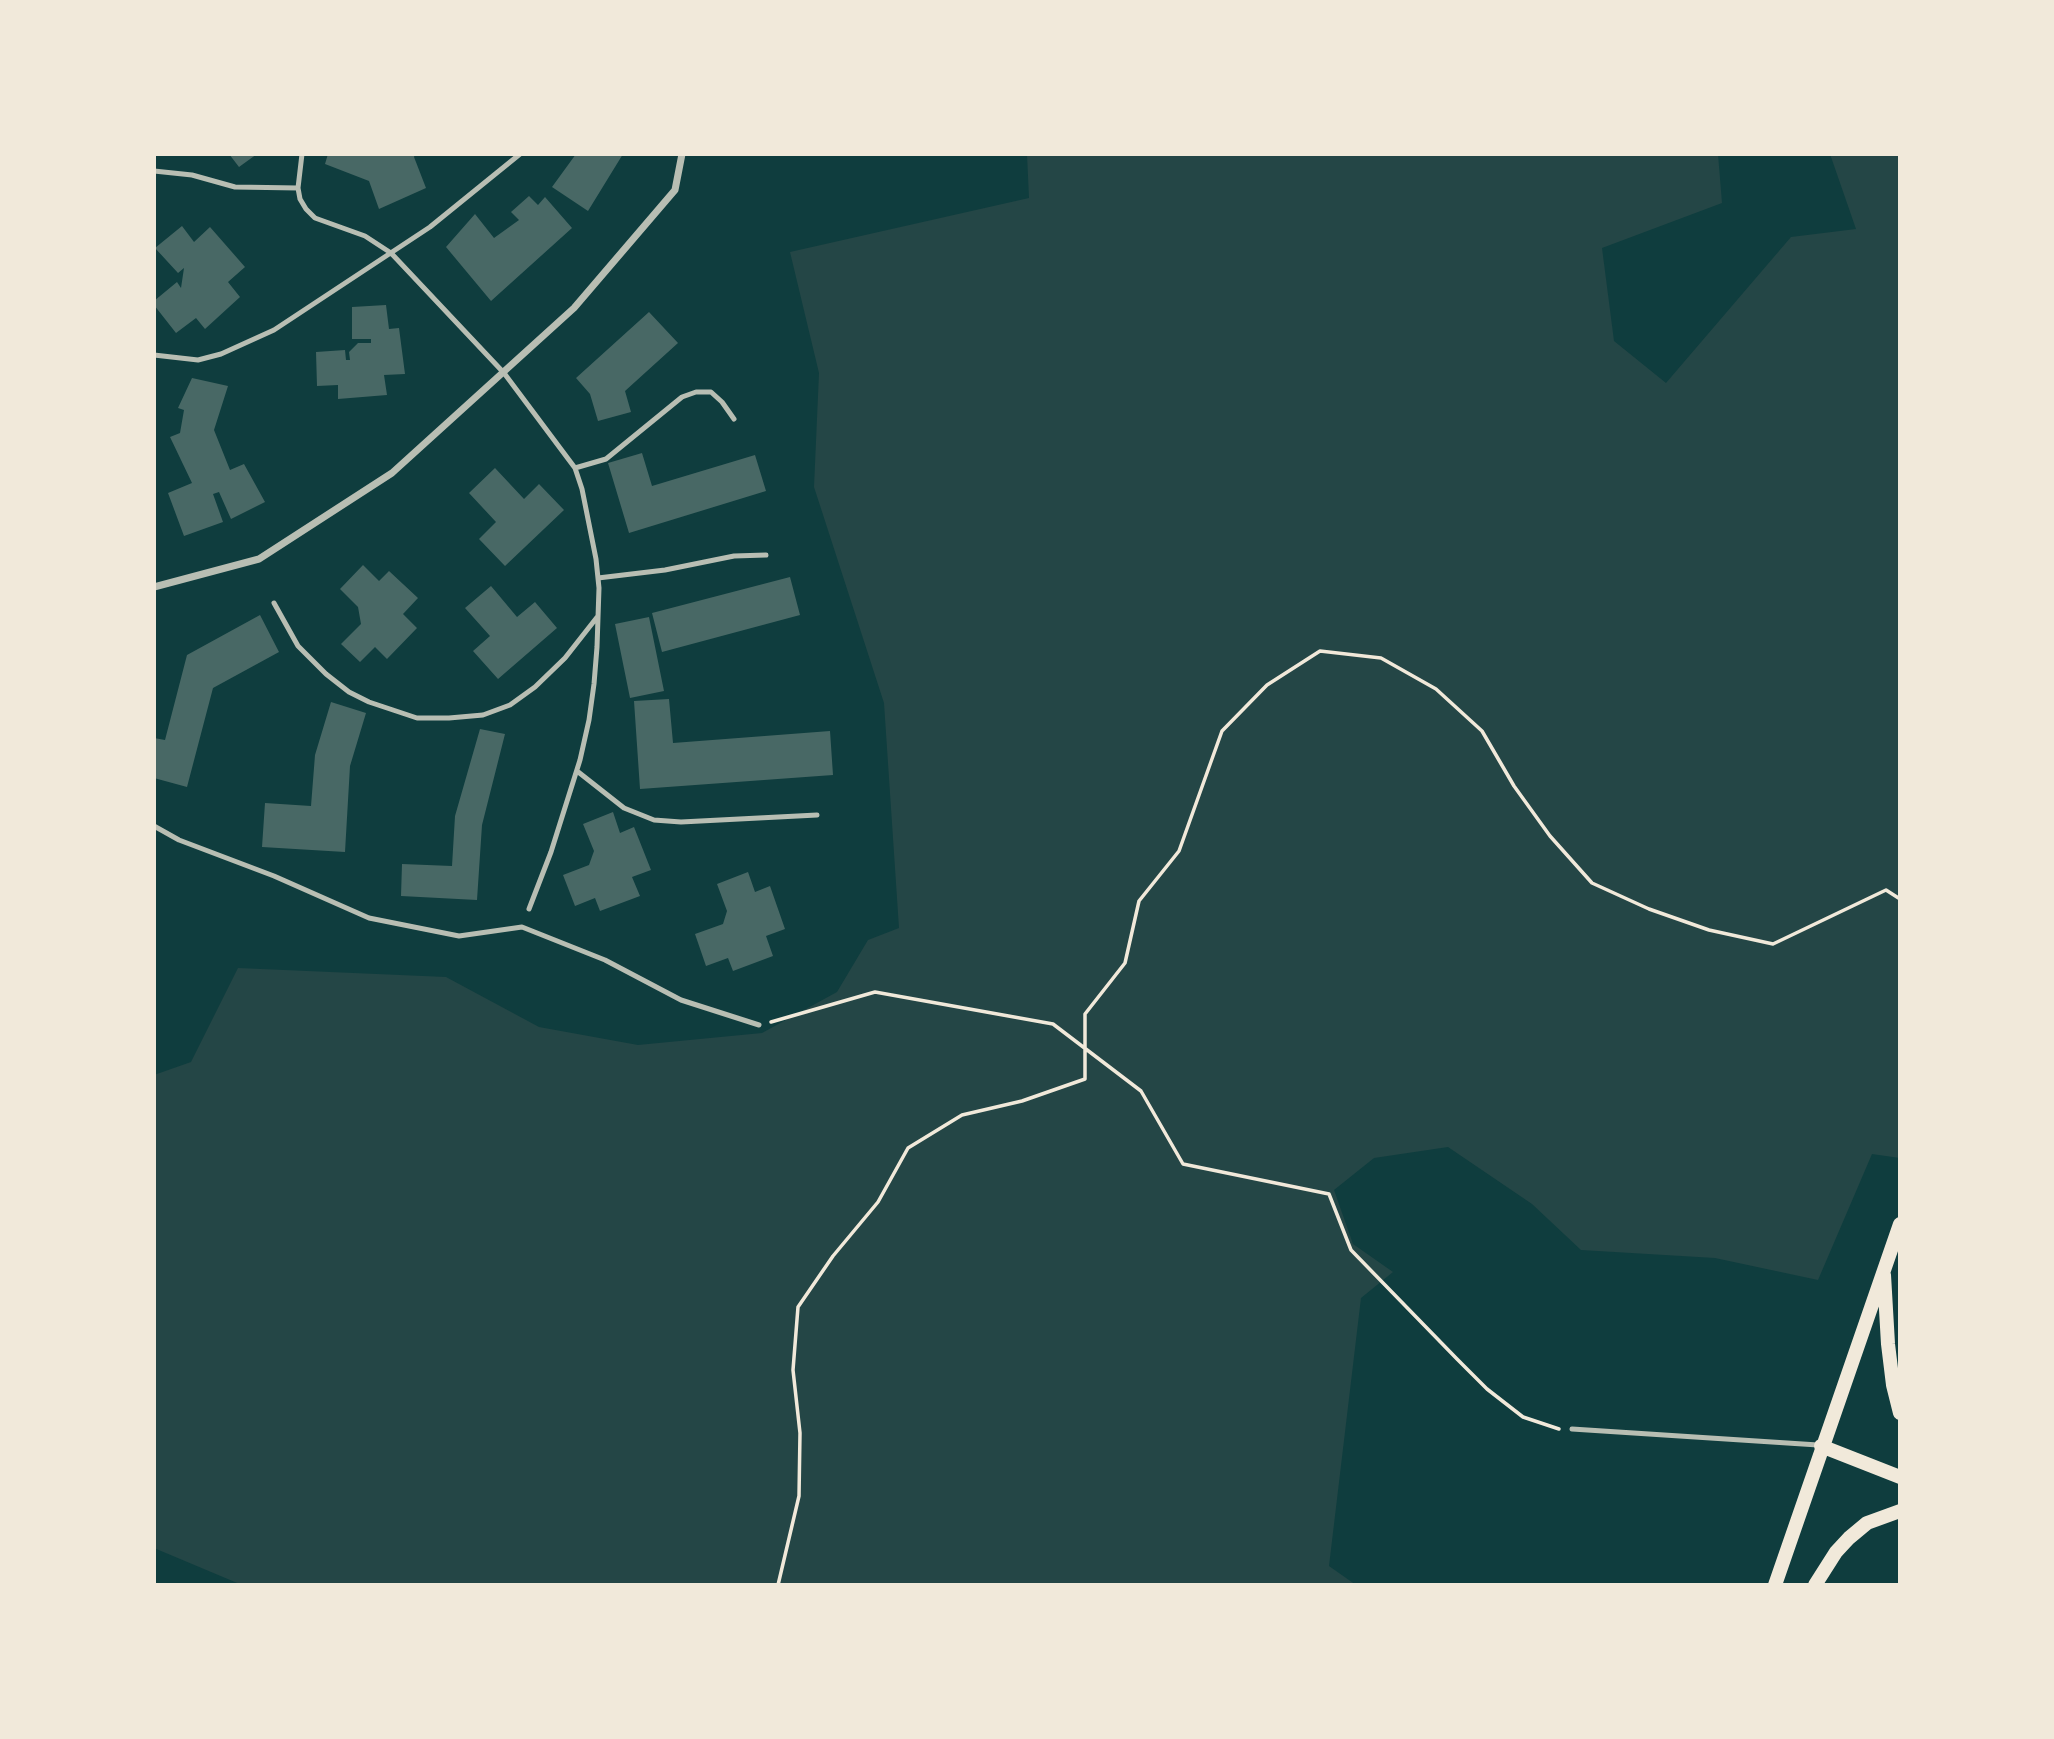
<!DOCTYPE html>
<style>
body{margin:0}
#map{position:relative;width:2054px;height:1739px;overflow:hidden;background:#0f3d3e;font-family:"Fira Sans",sans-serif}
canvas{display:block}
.frame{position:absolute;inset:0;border:156px solid #f1e9da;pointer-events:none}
</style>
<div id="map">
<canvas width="2054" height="1739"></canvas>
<div class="frame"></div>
</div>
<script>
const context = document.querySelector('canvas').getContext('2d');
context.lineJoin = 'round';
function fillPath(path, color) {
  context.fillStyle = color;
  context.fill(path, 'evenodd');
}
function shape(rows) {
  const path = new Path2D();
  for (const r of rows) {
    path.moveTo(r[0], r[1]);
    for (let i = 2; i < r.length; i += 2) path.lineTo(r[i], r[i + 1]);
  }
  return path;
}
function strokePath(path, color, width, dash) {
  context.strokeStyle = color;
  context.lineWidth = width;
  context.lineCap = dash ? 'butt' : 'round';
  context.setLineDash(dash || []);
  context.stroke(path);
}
fillPath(shape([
 [1027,154,1718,154,1722,203,1602,248,1614,341,1666,383,1791,237,1856,229,1830,154,1900,154,1900,1158,1872,1154,1818,1280,1715,1258,1581,1250,1532,1204,1448,1147,1374,1158,1334,1190,1353,1244,1393,1272,1361,1298,1329,1566,1356,1585,242,1585,154,1548,154,1075,191,1062,238,968,446,977,539,1027,638,1045,762,1033,837,992,868,940,899,928,884,703,814,487,819,373,790,252,1029,198]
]), '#244646');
fillPath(shape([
 [229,154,257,154,239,167],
 [328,154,415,154,414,157,426,188,379,209,369,181,325,164],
 [576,154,623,154,588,211,552,187],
 [529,196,538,205,545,197,572,228,491,301,446,247,475,214,494,238,519,220,511,212],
 [182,226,194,242,210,227,245,267,228,282,240,297,205,329,196,318,176,333,154,305,154,301,177,282,181,288,184,268,178,273,155,248],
 [386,305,389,329,399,328,405,374,384,375,387,395,338,399,338,385,317,386,316,352,345,350,346,360,350,360,349,352,358,343,371,343,371,339,352,339,352,307],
 [649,312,678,343,625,391,631,412,598,421,590,394,576,378],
 [192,378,228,386,214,430,230,470,244,464,265,502,231,519,219,492,213,494,223,522,184,536,168,493,192,483,170,437,180,433,184,410,178,408],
 [642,453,652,486,755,455,766,491,629,533,608,463],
 [495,468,524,499,539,484,564,510,505,566,479,539,496,522,469,493],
 [363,565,379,581,389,571,418,598,403,614,417,628,387,659,375,647,360,662,341,644,361,624,358,607,340,589],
 [790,577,800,615,662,652,652,613],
 [491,586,517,617,535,602,557,628,498,679,473,651,490,636,465,608],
 [260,615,279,652,213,688,187,787,154,778,154,738,165,740,187,655],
 [649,617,664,691,630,698,615,624],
 [669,699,673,743,830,731,833,775,640,789,634,701],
 [331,702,366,713,350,766,345,852,262,847,265,803,311,806,315,755],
 [480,729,505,734,482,825,477,900,401,896,402,864,452,866,455,816],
 [613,812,620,833,634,827,651,870,632,877,640,896,600,911,595,898,575,906,563,875,589,865,594,851,583,824],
 [748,872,755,892,770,886,785,929,766,936,773,956,733,971,728,958,706,966,695,934,723,924,727,911,717,884]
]), '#486865');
strokePath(shape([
 [771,1022,875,992,1053,1024,1141,1091,1183,1164,1329,1194,1351,1250,1457,1359,1487,1389,1523,1417,1559,1429],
 [778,1585,799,1496,800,1433,793,1370,798,1307,833,1256,878,1202,908,1148,962,1115,1022,1101,1085,1079,1085,1014,1125,963,1139,901,1179,851,1222,731,1267,685,1320,651,1381,658,1436,689,1482,731,1514,786,1550,836,1592,883,1649,909,1709,930,1773,944,1886,890,1900,899]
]), '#f1e9da', 3.5);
strokePath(shape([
 [302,154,298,188,300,199,306,209,315,218,365,236,391,253,504,373,575,468,582,489,596,559,599,588,597,647,594,684,589,720,580,760,551,852,529,909],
 [154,171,192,175,235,187,298,188],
 [154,355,198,360,221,354,274,330,430,227,520,154],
 [575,468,606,459,682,397,696,392,711,392,722,402,734,419],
 [598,578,665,570,734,556,766,555],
 [274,603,298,646,326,674,349,692,369,702,417,718,449,718,483,715,510,705,535,687,565,658,598,616],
 [577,771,624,808,654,820,681,822,817,815],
 [154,826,179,840,274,876,369,918,459,936,522,927,605,960,681,1000,759,1025],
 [1572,1429,1818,1445]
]), '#b8beb3', 5);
strokePath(shape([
 [154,587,259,559,392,473,574,308,675,190,682,154]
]), '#b8beb3', 7);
strokePath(shape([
 [1884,1275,1888,1344,1893,1385,1900,1413],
 [1821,1446,1900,1477],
 [1775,1585,1900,1224],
 [1815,1585,1836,1552,1849,1538,1867,1523,1900,1511]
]), '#f1e9da', 14);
</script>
